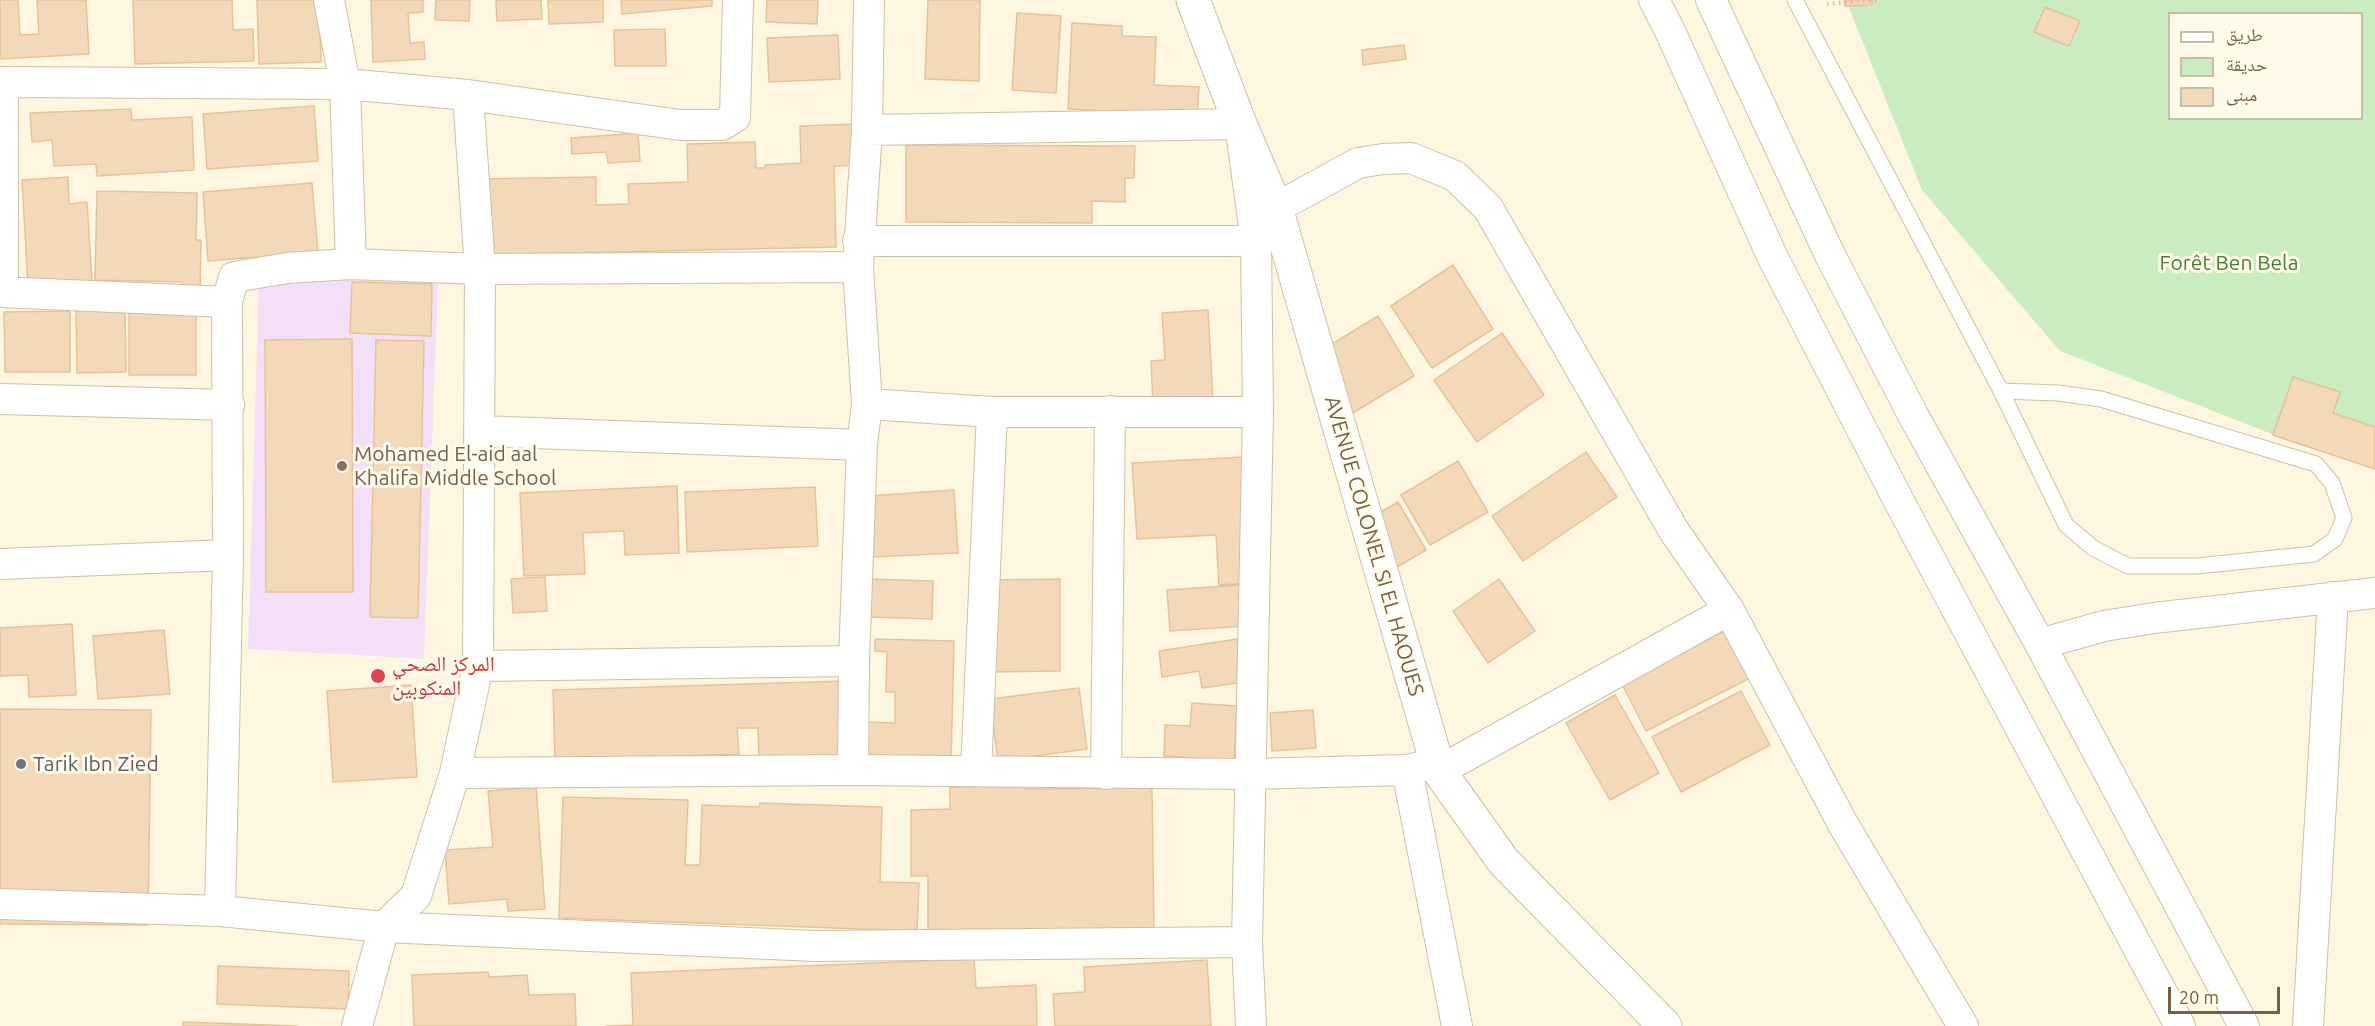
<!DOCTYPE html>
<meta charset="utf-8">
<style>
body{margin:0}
#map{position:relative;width:2375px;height:1026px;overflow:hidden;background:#fdf7e2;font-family:Ubuntu,"Noto Naskh Arabic",sans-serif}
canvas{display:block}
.legend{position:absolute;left:2168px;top:12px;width:195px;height:108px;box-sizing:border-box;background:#fffaea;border:2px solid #c8bca9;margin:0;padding:8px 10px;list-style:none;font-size:18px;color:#765f47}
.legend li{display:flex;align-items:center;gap:12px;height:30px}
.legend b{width:30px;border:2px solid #c8bca9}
.scale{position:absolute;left:2168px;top:987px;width:112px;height:27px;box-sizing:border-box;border:3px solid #765f47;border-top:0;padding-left:8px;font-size:18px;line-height:21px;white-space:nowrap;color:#765f47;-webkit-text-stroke:4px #fffaea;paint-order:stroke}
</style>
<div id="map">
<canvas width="2375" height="1026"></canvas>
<ul class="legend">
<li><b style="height:8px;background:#fff"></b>طريق</li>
<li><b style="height:16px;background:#cbebc0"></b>حديقة</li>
<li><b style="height:16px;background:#f4d9b9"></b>مبنى</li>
</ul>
<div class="scale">20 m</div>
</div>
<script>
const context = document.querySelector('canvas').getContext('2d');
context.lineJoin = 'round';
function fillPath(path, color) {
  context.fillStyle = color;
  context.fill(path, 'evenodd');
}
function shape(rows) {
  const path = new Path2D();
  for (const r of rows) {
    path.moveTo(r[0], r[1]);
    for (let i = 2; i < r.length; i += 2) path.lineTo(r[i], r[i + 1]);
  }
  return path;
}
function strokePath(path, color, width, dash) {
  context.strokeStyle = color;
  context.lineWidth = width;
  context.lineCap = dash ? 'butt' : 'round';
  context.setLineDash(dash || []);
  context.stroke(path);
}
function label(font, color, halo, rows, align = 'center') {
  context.font = font + ' Ubuntu,"Noto Naskh Arabic",sans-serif';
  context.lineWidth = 6;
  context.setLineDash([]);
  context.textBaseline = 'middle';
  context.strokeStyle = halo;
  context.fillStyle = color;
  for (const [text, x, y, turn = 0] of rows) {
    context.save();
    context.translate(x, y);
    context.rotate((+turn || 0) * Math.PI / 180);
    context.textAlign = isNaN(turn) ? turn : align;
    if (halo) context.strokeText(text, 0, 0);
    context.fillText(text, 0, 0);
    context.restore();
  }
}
fillPath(shape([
 [259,277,438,283,424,659,248,649]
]), '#f4dff9');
fillPath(shape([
 [1846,0,2375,0,2375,453,2300,445,2060,351,1922,190],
 [2170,14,2362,14,2362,118,2170,118]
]), '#cbebc0');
const building = shape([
 [0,0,18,0,20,35,39,34,37,0,86,0,89,54,0,59,0,0],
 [133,0,232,0,233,30,253,29,254,61,135,64,133,0],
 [257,0,319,0,321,62,259,64,257,0],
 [371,0,423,0,423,12,408,13,410,43,424,42,425,59,373,62,371,0],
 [436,0,470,0,469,21,435,20,436,0],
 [496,0,541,0,542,19,497,21,496,0],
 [548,0,603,0,603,22,549,24,548,0],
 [621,0,712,0,712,6,622,14,621,0],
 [767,0,818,0,817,24,766,22,767,0],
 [928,0,980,0,979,81,925,79,928,0],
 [1844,0,1872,0,1872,5,1845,6,1844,0],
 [2045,7,2080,21,2069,46,2034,32,2045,7],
 [1017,13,1061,16,1056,93,1012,90,1017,13],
 [1072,23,1122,26,1122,36,1156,37,1154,85,1199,87,1197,116,1068,109,1072,23],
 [665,29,666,66,615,66,614,30,665,29],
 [838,35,840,79,769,82,767,38,838,35],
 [1404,45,1406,59,1363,65,1362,50,1404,45],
 [314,106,318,161,207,169,203,114,314,106],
 [131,109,132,120,192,117,194,170,97,176,96,164,54,166,52,140,32,142,30,113,131,109],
 [859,124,860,165,834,166,836,247,481,255,480,179,596,177,596,205,629,204,628,184,688,182,687,144,755,142,756,168,765,168,765,165,801,163,800,126,859,124],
 [638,133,640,161,608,163,606,152,572,154,571,138,638,133],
 [906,145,1135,146,1134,178,1125,178,1125,202,1092,201,1092,223,906,222,906,145],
 [68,177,69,204,87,202,92,281,28,286,22,180,68,177],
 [312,183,318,252,208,261,203,192,312,183],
 [97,191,197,193,196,240,201,240,200,293,182,292,182,282,95,280,97,191],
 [1453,265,1493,329,1432,368,1391,306,1453,265],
 [352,282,432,284,431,336,350,333,352,282],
 [125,309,126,372,77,373,76,310,125,309],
 [1208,310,1213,401,1153,405,1151,361,1165,360,1162,313,1208,310],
 [70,311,70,372,5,372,4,312,70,311],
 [129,313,196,313,196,375,129,375,129,313],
 [1378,316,1414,376,1351,414,1329,346,1378,316],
 [1502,333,1544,395,1477,442,1434,380,1502,333],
 [352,339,353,592,266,592,265,340,352,339],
 [376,340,424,341,418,618,370,617,376,340],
 [2293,377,2340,392,2333,413,2375,427,2375,469,2273,435,2293,377],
 [1586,452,1617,497,1523,561,1492,516,1586,452],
 [1243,457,1250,583,1219,585,1216,535,1137,539,1132,463,1243,457],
 [1458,461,1488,512,1430,545,1401,495,1458,461],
 [677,486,679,553,625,555,624,531,583,533,585,574,524,576,520,493,677,486],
 [815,487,818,546,687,552,685,492,815,487],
 [954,490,958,553,873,557,869,496,954,490],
 [1398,502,1426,550,1397,567,1369,519,1398,502],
 [545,577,547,611,513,613,511,579,545,577],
 [868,579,933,581,932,619,867,617,868,579],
 [1060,579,1060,671,991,672,990,580,1060,579],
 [1499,579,1535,631,1488,663,1453,611,1499,579],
 [1242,585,1245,626,1170,631,1167,590,1242,585],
 [72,624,76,695,29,697,28,675,0,676,0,628,72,624],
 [164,630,170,694,98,699,93,636,164,630],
 [1726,630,1750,678,1646,731,1621,682,1726,630],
 [875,639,954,641,951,763,863,761,864,722,895,723,895,692,886,692,887,652,875,651,875,639],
 [1237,639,1244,682,1202,688,1199,671,1162,677,1159,651,1237,639],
 [844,681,846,755,759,758,758,728,737,728,739,754,555,760,553,690,844,681],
 [411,685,417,777,333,782,327,691,411,685],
 [1079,688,1087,749,998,761,990,699,1079,688],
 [1741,691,1770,745,1681,792,1652,737,1741,691],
 [1615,695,1659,773,1610,800,1566,723,1615,695],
 [1192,703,1237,706,1234,761,1164,756,1165,725,1190,726,1192,703],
 [0,709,151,710,148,925,0,924,0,709],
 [1313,710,1316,748,1272,751,1270,713,1313,710],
 [1025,786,1025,789,1152,788,1154,931,928,933,928,876,911,876,911,810,950,809,950,787,1025,786],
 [536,787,545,909,508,911,507,899,449,904,445,850,493,847,488,791,536,787],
 [563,797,688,800,685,865,700,865,702,805,759,807,760,803,882,807,880,882,919,883,917,931,559,918,563,797],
 [974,959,976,988,1036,985,1037,1026,606,1026,633,1025,631,973,974,959],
 [1207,960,1211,1026,1055,1026,1053,994,1085,992,1084,967,1207,960],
 [218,966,349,971,348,1009,217,1004,218,966],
 [488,972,489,977,527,975,529,995,575,994,576,1026,414,1026,412,975,488,972],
 [183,1022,298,1026,183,1026,183,1022]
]);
fillPath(building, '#f4d9b9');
strokePath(building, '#e7c298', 1.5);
const service = shape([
 [1795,0,2001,391,2066,525,2093,548,2128,566,2197,566,2314,554,2335,539,2344,518,2332,483,2316,464,2101,399,2058,393,2001,391]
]);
const minor = shape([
 [329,0,345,84,351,264],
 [1654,0,1670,31,1773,258,1901,505,2180,1026],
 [1711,0,1830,255,1913,415,2040,644,2244,1026],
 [0,82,345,84,468,95,680,125,722,125,735,117,738,0],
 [3,82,3,292],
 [867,130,1240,124,1256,241,1258,412,1247,942,1251,1026],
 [1276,208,1358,163,1383,159,1411,158,1455,176,1488,208,1674,531,1729,610,1843,824,1963,1026],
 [858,241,1256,241],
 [0,292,227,302],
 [0,399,229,405],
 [867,404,992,412,1258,412],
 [479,431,862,445],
 [0,564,228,555],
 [2040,644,2104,626,2154,618,2375,593],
 [478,666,854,661],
 [853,770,1249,774,1407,770,1436,763],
 [1407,770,1457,1026],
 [976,771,992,412],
 [1439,771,1729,610],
 [455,773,853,770,854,661,862,445,867,404,858,267,867,130,869,0],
 [1106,774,1110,411],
 [0,904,220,911,384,927,816,946,1247,942],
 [220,911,228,555,227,302,234,277,287,268,351,264,480,269,858,267],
 [357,1026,384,927,416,896,455,773,478,666,480,269,468,95],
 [2308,1026,2333,597]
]);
const tertiary = shape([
 [1193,0,1240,124,1276,208,1439,771,1504,862,1665,1026]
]);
strokePath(service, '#cfbfa9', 17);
strokePath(minor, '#cfbfa9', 32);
strokePath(tertiary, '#cfbfa9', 35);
strokePath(shape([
 [1827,4,1880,0]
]), '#d9bd9c', 4, [1.5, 4.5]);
strokePath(service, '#fff', 15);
strokePath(minor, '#fff', 30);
strokePath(tertiary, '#fff', 33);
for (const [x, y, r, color] of [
 [342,466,6,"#8d6e63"],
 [378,676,8,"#e0444e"],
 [21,764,6,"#6b7280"]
]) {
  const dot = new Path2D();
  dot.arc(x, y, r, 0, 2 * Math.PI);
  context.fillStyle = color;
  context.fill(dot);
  strokePath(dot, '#fffaea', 2);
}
label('21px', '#487d3f', '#fffaea', [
 ["Forêt Ben Bela",2229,263]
]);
label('21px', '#785e54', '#fffaea', [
 ["Mohamed El-aid aal",354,454],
 ["Khalifa Middle School",354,478]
], 'left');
label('21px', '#765f47', '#fffaea', [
 ["AVENUE COLONEL SI EL HAOUES",1374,546,74]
]);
label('21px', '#be3a42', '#fffaea', [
 ["المركز الصحي",392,664],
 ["المنكوبين",392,688]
], 'left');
label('21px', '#5b616d', '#fffaea', [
 ["Tarik Ibn Zied",33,764]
], 'left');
</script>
